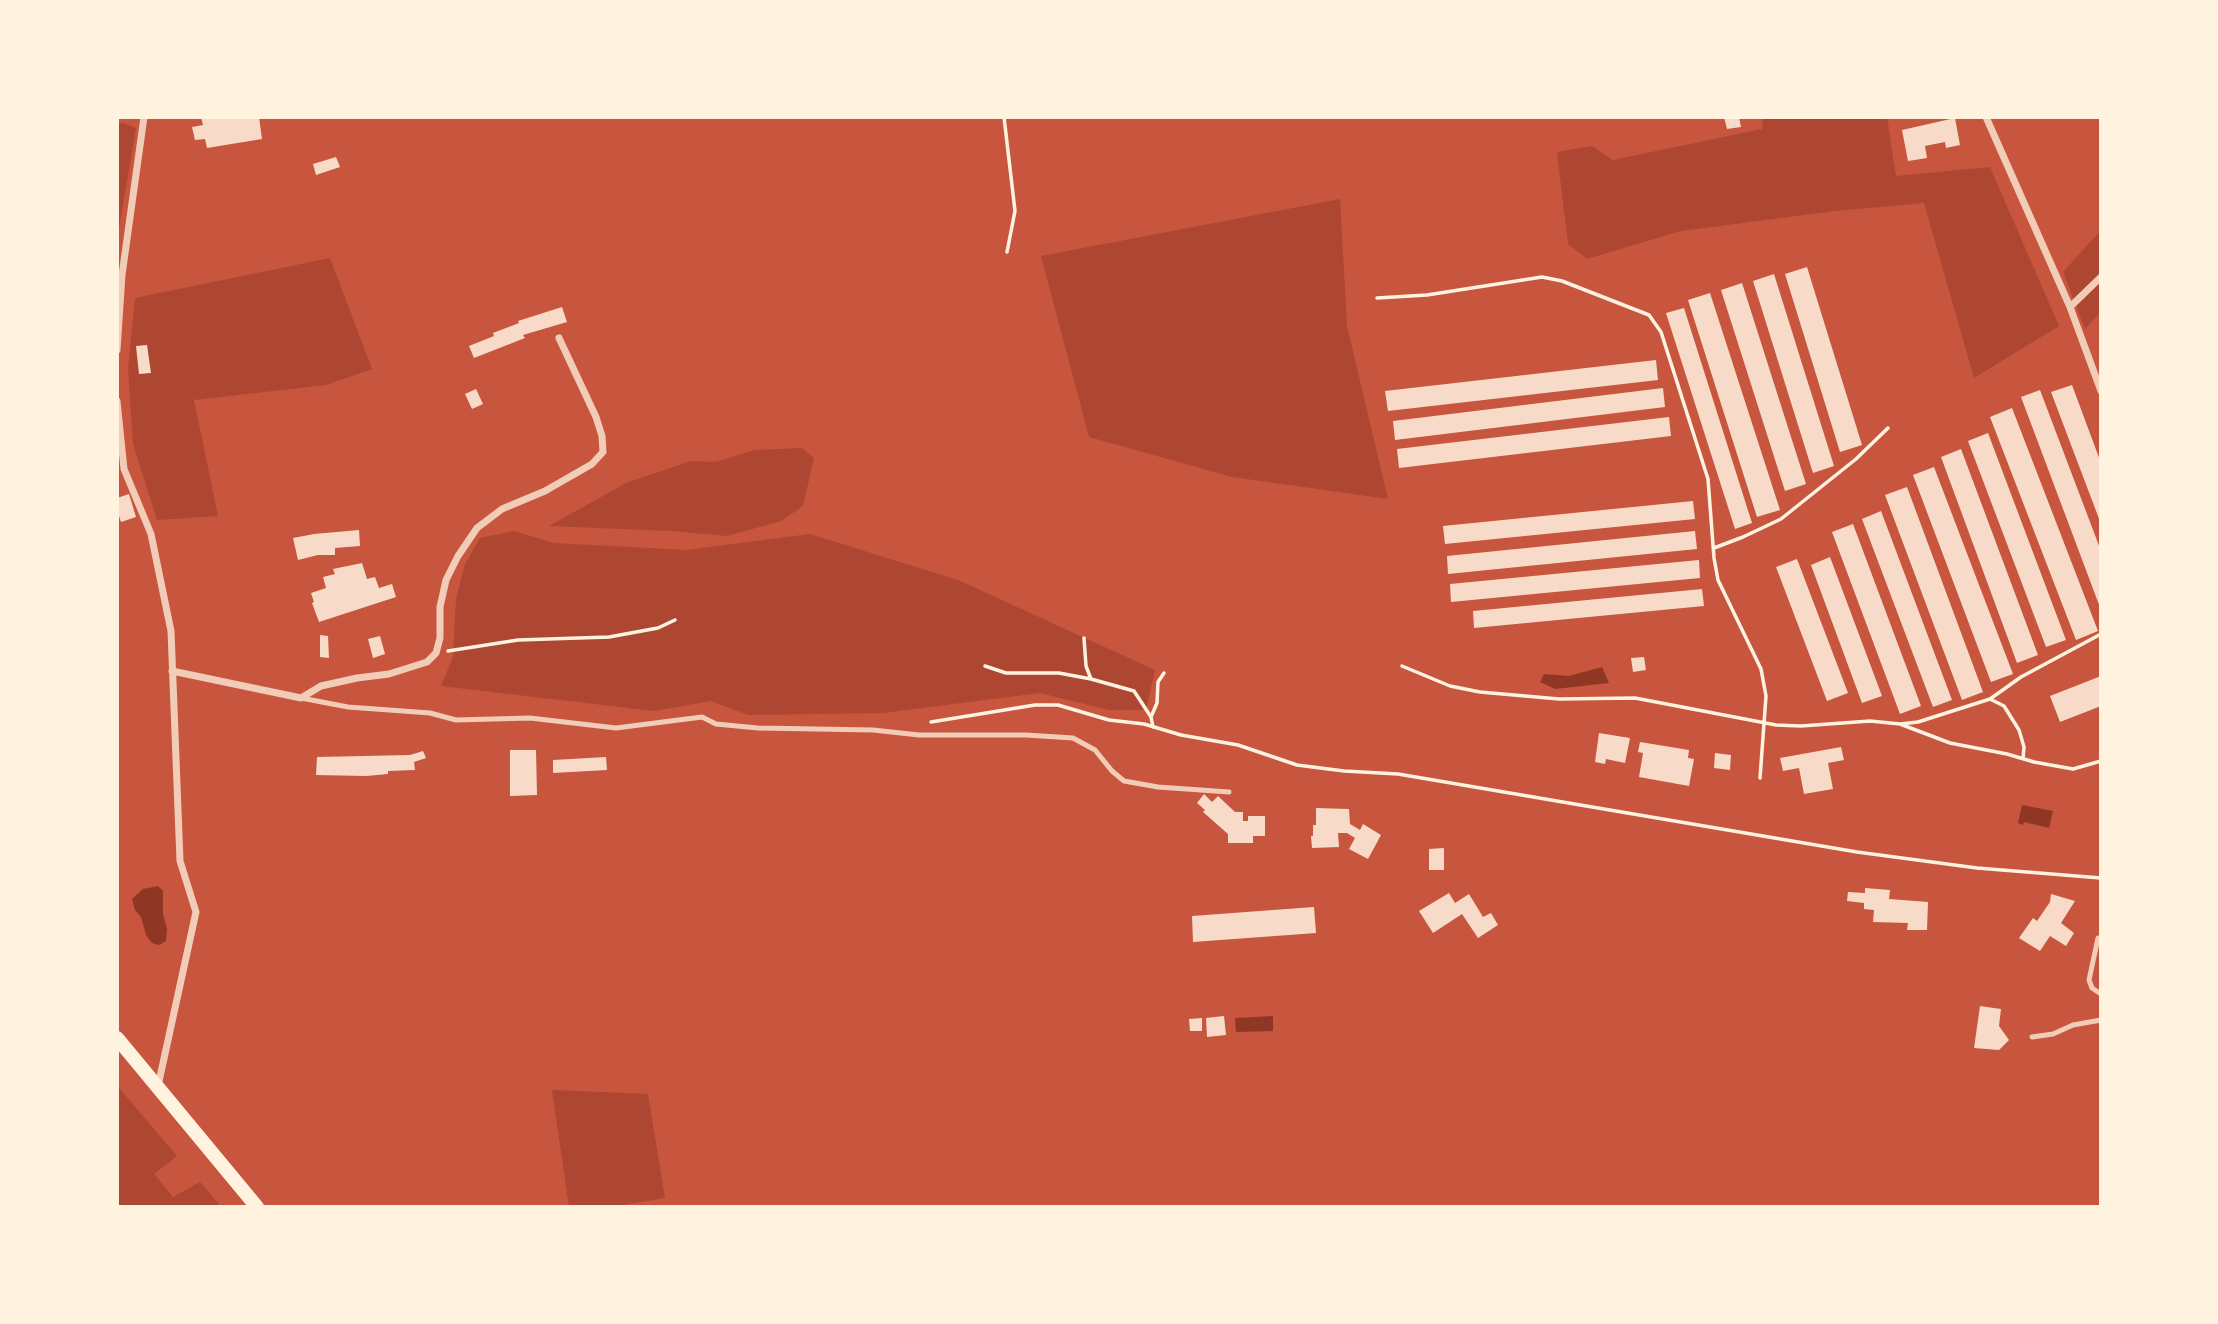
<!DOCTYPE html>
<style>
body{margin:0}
#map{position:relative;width:2218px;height:1324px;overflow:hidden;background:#c8553d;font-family:"Source Serif 4",serif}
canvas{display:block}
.frame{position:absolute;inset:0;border:119px solid #fff3e0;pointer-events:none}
</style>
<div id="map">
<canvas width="2218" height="1324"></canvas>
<div class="frame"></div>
</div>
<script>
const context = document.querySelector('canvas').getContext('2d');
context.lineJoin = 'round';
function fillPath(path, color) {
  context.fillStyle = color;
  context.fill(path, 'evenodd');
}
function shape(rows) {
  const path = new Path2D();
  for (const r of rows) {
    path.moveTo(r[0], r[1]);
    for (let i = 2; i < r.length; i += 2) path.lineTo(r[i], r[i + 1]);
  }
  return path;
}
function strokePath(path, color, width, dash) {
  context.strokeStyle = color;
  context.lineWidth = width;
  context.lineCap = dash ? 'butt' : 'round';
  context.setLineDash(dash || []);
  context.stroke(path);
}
fillPath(shape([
 [1763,117,1887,117,1896,176,1990,167,2059,326,1974,378,1924,203,1835,211,1681,231,1587,259,1568,244,1557,152,1592,146,1613,160,1762,129],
 [124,123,136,128,117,240,117,124],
 [1340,199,1347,326,1388,499,1232,477,1089,437,1041,256],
 [2101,230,2101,312,2085,329,2063,272],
 [330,258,372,369,326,385,194,400,218,516,157,520,133,444,128,368,135,298],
 [802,448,814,458,803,506,781,521,727,536,671,531,549,526,626,483,691,461,716,462,754,450],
 [514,531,554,543,686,550,810,534,958,580,1155,670,1146,710,1109,710,1040,693,883,713,748,715,711,701,654,711,441,686,453,657,456,599,465,564,480,538],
 [120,1089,177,1156,154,1174,173,1197,200,1182,219,1204,214,1207,117,1207,117,1090],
 [552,1090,648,1094,665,1198,611,1207,569,1207]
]), '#ae4732');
fillPath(shape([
 [1602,667,1609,683,1555,689,1540,682,1544,674,1569,676],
 [2022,805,2053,811,2049,828,2024,822,2023,825,2018,823],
 [158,886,163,891,163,914,167,929,166,941,159,945,152,943,146,935,141,917,135,910,132,899,143,889],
 [1273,1016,1273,1031,1236,1032,1235,1018]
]), '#8f3625');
fillPath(shape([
 [201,117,259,117,262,139,207,148,205,139,195,140,192,127,203,125],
 [1724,117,1739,117,1741,127,1727,129],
 [1955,118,1960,145,1946,148,1945,142,1925,146,1927,158,1908,161,1902,130],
 [336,157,340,167,316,175,313,164],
 [1807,267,1862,445,1840,452,1785,274],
 [1774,274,1834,466,1813,473,1753,281],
 [1742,283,1806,484,1785,491,1721,290],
 [1710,293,1780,510,1757,517,1688,300],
 [562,307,567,322,523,335,525,338,474,358,469,346,494,336,493,333,519,323,518,321],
 [1684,308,1752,523,1735,529,1666,313],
 [147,345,151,373,139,374,136,346],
 [1656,360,1658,380,1388,411,1385,391],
 [2072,385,2101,463,2101,524,2051,392],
 [1663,388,1665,407,1395,440,1393,421],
 [476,389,483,404,472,409,465,394],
 [2040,390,2101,551,2101,610,2021,397],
 [2012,408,2098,631,2076,640,1990,417],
 [1669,417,1671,436,1399,468,1397,449],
 [1988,433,2066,640,2046,647,1968,441],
 [1961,449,2038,655,2017,663,1941,457],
 [1934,467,2013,674,1991,682,1913,475],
 [1907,487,1983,692,1962,700,1885,495],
 [129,494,136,517,121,522,117,510,117,498],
 [1693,501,1695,519,1445,544,1443,526],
 [1881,511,1952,700,1933,707,1862,519],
 [1853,524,1921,706,1900,714,1832,532],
 [359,530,360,546,335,548,335,555,318,555,298,560,293,538,314,534],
 [1695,531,1697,549,1448,574,1447,556],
 [1830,557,1882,696,1862,703,1811,565],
 [1797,559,1848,693,1827,701,1776,567],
 [1699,560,1700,578,1451,602,1450,584],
 [362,563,367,579,375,577,379,588,392,584,396,597,319,622,312,603,314,602,311,593,326,588,323,577,335,574,333,569],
 [1702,589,1704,606,1474,628,1473,611],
 [320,635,328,636,329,658,320,657],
 [380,636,385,654,373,658,368,639],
 [1644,657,1646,670,1633,672,1631,658],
 [2101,676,2101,706,2060,722,2050,696],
 [1599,733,1630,738,1625,763,1606,759,1605,764,1595,762],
 [1640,742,1689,750,1688,758,1694,759,1689,786,1639,777,1643,753,1638,752],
 [1841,747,1844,760,1828,763,1833,789,1804,794,1799,768,1783,771,1780,758],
 [510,750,536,750,537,795,510,796],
 [423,751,426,758,414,762,415,770,388,771,388,774,366,776,316,775,317,757,410,755],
 [1715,753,1731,755,1730,770,1714,768],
 [606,757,607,770,553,773,553,760],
 [1204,794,1212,802,1218,796,1235,812,1243,812,1243,821,1248,821,1248,816,1265,816,1265,836,1253,836,1253,843,1228,843,1228,834,1203,812,1205,810,1197,803],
 [1316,808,1349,809,1350,824,1360,830,1363,824,1381,835,1368,859,1349,849,1355,838,1347,833,1338,833,1339,847,1312,848,1311,836,1313,836,1313,825,1316,825],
 [1444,848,1444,870,1429,870,1429,849],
 [1865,888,1890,890,1889,899,1928,902,1927,930,1907,930,1908,923,1873,922,1874,910,1864,909,1864,903,1847,901,1848,892,1865,893],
 [1449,893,1455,903,1469,894,1483,917,1491,913,1498,925,1478,938,1462,914,1433,933,1419,911],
 [2051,894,2075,901,2061,923,2074,933,2066,946,2050,936,2040,951,2019,938,2033,918,2037,921,2050,902],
 [1314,907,1316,933,1193,942,1192,916],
 [1980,1006,2001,1009,1999,1026,2009,1040,1999,1050,1974,1048],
 [1224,1016,1226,1035,1207,1037,1206,1018],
 [1202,1018,1202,1031,1190,1031,1189,1019]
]), '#f7dbc8');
strokePath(shape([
 [1004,117,1015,211,1007,252],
 [1377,298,1427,295,1542,277,1562,281,1649,315,1661,332,1708,479,1714,558,1718,580,1761,669,1766,696,1760,778],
 [1714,548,1743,537,1781,519,1856,459,1888,428],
 [1084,638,1086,666,1091,679],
 [448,651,518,640,609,637,658,628,675,620],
 [985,666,1006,673,1059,673,1091,679,1134,691,1151,717,1153,727],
 [1402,666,1450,686,1480,692,1559,699,1635,698,1776,725,1801,726,1870,721,1900,724,1950,743,2007,754,2034,762,2073,769,2101,761],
 [1990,699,2004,706,2019,730,2024,747,2023,759],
 [1151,717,1157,703,1158,682,1164,673],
 [931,722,1035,705,1058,705,1109,720,1144,724,1181,735,1238,745,1297,765,1344,771,1398,774,1857,852,1977,868,2101,878],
 [1900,724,1918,722,1990,699,2021,677,2101,634]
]), '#fff3e0', 3.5);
strokePath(shape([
 [301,698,348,707,430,713,456,720,530,718,616,728,702,717,716,724,758,728,873,730,919,735,1026,735,1073,738,1095,750,1112,771,1124,781,1158,787,1229,792],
 [2098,938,2089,980,2092,988,2101,994],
 [2032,1037,2053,1034,2073,1025,2101,1020]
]), '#f1ccb7', 5);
strokePath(shape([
 [1986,117,2070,307,2101,391],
 [2070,307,2101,277],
 [117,350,122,275,144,117],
 [117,401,124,469,151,534,171,631,180,861,196,912,158,1086],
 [172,671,301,698,321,686,357,678,389,674,427,662,436,653,440,638,440,607,446,580,458,556,477,528,502,509,545,491,592,464,603,452,602,436,596,417,559,338]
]), '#f1ccb7', 7);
strokePath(shape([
 [117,1038,257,1207]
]), '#fff3e0', 14);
</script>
